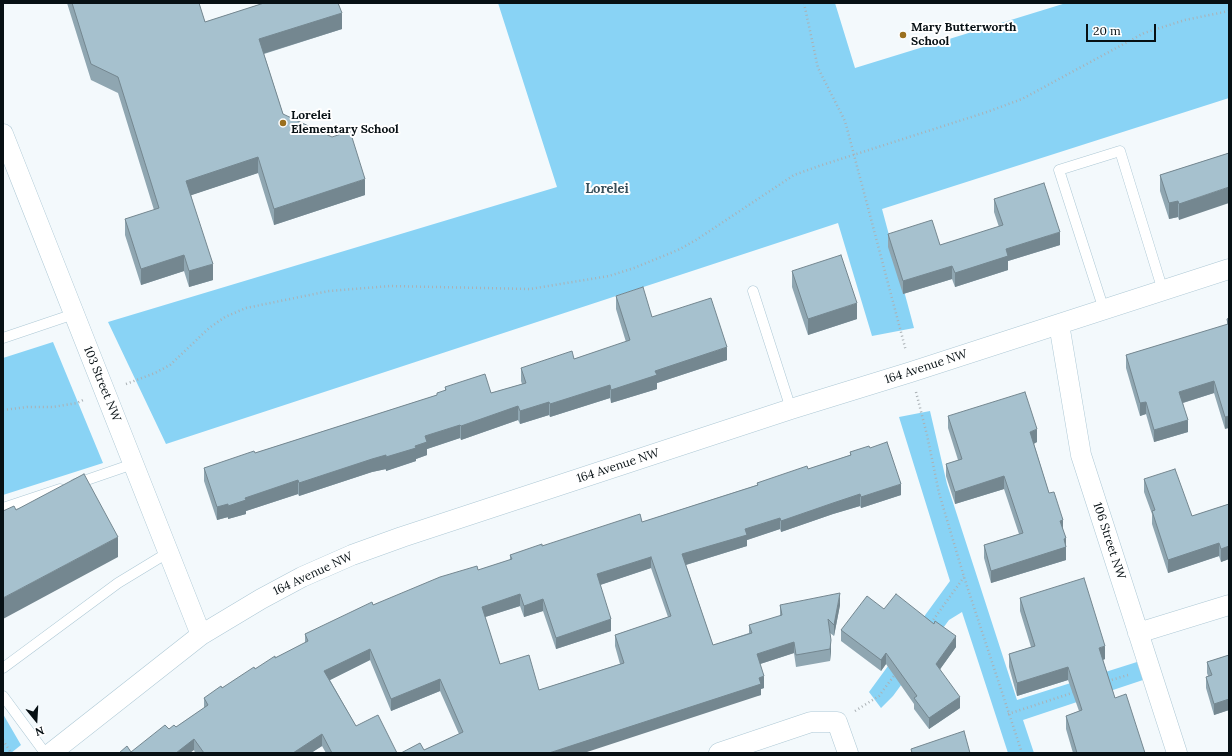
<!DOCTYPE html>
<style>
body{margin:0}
#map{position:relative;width:1232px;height:756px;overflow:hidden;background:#f3f9fc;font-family:Lora,serif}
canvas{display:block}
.frame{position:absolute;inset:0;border:4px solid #071014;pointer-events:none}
.north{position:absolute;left:16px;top:700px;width:40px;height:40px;-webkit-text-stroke:3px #fff;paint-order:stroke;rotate:162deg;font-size:11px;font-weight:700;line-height:16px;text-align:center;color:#071014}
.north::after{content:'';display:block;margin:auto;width:14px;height:18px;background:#071014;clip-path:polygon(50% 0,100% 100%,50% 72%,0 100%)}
.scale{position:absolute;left:1086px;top:24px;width:70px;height:18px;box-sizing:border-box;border:2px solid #071014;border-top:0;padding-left:5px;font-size:12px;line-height:14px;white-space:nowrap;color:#071014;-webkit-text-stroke:3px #fff;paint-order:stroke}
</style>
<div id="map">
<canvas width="1232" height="756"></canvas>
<div class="frame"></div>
<div class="north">N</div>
<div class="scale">20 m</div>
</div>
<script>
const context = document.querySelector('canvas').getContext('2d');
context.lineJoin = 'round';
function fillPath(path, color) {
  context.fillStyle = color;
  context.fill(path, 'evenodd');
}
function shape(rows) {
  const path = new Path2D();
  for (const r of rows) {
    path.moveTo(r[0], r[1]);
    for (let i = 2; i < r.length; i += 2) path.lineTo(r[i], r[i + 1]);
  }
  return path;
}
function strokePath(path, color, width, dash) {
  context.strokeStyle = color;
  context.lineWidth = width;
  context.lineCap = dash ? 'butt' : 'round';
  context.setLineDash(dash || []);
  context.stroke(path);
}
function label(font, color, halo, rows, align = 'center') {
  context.font = font + ' Lora,serif';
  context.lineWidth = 4;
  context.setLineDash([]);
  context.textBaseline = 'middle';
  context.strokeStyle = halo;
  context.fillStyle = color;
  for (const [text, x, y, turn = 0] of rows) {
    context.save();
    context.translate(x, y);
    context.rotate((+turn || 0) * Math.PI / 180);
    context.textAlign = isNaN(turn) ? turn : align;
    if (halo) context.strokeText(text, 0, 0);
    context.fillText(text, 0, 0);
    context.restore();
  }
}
fillPath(shape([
 [498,3,835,3,855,68,1066,3,1229,3,1229,98,882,209,914,328,872,336,838,223,166,444,108,322,557,187],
 [53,342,103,463,3,495,3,358],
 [930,411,947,484,1017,700,1137,662,1143,680,1023,720,1034,753,1008,753,962,612,949,620,893,696,881,708,869,692,950,581,899,417],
 [3,714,21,745,11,753,3,753]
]), '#89d3f5');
const lane = shape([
 [753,291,791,409],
 [1104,310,1059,170,1120,151,1163,291],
 [3,338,74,314],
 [75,484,133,464],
 [3,508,60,489],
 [3,668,118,583,169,552],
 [3,696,45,753]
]);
const street = shape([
 [3,134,201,635],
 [1059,324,1081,455,1177,753],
 [1138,633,1229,605],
 [51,753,201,635,261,599,302,577,352,555,402,537,791,409,911,372,1229,269],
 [719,753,811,722,837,722,848,753]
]);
strokePath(lane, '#adc8d5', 11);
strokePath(street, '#adc8d5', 21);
strokePath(shape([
 [804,3,818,68,845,121,906,351],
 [126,384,155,373,170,365,209,328,225,317,246,308,329,291,390,286,530,289,609,276,634,268,678,250,696,240,794,175,819,166,987,112,1022,99,1144,33,1185,20,1229,11],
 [916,392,927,435,939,493,964,577,1022,753],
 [3,410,27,407,53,407,77,403,85,399],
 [931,623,964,577],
 [1108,681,1128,675],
 [855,711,879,696,896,673],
 [1008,714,1075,692],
 [3,740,11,753]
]), '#aab1b5', 2.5, [1, 3]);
strokePath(lane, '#fff', 10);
strokePath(street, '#fff', 20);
fillPath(shape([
 [67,3,199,3,205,22,261,4,261,3,338,3,342,29,264,54,283,114,365,195,274,225,258,173,191,195,213,280,189,287,184,271,141,285,125,235,125,219,154,210,118,93,91,80],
 [1229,153,1179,220,1178,217,1169,219,1160,191,1160,175],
 [994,199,1060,245,1008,261,1008,270,955,287,952,279,903,294,888,247,888,234,940,245,999,227,994,212],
 [792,271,857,319,808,335,792,287],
 [616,296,652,317,727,360,657,383,657,389,611,403,610,398,550,417,549,415,520,424,518,420,461,440,460,438,427,449,427,455,416,459,416,461,386,471,386,469,372,472,299,496,298,494,246,511,246,514,228,519,228,517,217,520,204,481,204,468,255,453,437,395,437,393,445,391,445,387,491,393,522,384,521,381,521,368,574,359,626,342,616,309],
 [1229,318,1225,429,1214,393,1183,403,1188,432,1154,442,1146,414,1140,416,1126,368,1126,355,1227,325,1227,319],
 [948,416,1037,442,1034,444,1049,493,1066,538,1066,560,991,583,984,558,984,545,1019,534,1004,489,955,504,946,476,946,464,958,460,948,428],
 [870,448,901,495,861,508,860,506,833,514,781,532,780,529,747,540,747,546,686,565,713,645,749,633,749,625,780,616,780,605,840,605,834,636,830,633,831,651,830,661,796,667,794,653,760,664,764,688,761,689,761,695,424,750,459,734,440,691,391,711,370,660,330,680,356,726,397,753,326,753,322,746,311,753,195,753,194,750,131,752,169,729,176,727,204,708,204,698,275,658,305,643,305,634,373,605,478,570,510,560,510,555,542,546,642,522,757,485,757,483,808,469,850,455,850,452],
 [651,568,668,617,615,635,615,646,620,664,539,690,500,664,485,617,520,606,524,617,543,611,556,649,611,631,600,585],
 [1144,479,1192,516,1229,504,1229,559,1221,562,1219,556,1168,573,1152,524,1152,514,1144,492],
 [1020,598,1105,659,1103,660,1115,698,1145,753,1073,753,1066,729,1066,716,1079,711,1068,680,1017,696,1009,667,1009,654,1031,647,1020,611],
 [884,609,956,647,940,669,960,708,929,729,914,709,914,704,886,664,881,671,841,641,841,630],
 [1229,655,1229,710,1214,715,1206,688,1206,677,1208,676,1207,673,1207,662]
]), '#8fa6b1');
fillPath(shape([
 [342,13,342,29,259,55,259,39],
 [258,157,258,173,186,197,186,181],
 [365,179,365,195,274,225,274,209],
 [1229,187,1229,203,1179,220,1179,204],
 [1178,201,1178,217,1169,219,1169,203],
 [1060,232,1060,245,1008,261,1008,270,955,287,955,273,1006,249],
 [184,255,184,271,141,285,141,269],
 [213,264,213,280,189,287,189,271],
 [952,266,952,279,903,294,903,281],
 [857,303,857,319,808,335,808,319],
 [727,347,727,360,657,383,657,389,611,403,611,390,655,371],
 [1214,381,1214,393,1179,404,1179,392],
 [610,385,610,398,550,417,550,404],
 [549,402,549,415,520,424,520,411],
 [1146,402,1146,414,1140,416,1140,403],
 [518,406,518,420,461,440,461,426],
 [1229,416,1229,428,1225,429,1225,417],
 [1188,420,1188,432,1154,442,1154,430],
 [460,425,460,438,427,449,427,455,416,459,416,461,386,471,386,457,415,446,425,436],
 [1037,429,1037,442,1030,445,1030,432],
 [386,455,386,469,372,472,299,496,299,483,372,459],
 [1004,476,1004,489,955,504,955,492],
 [298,480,298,494,246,511,246,514,228,519,228,506,245,498],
 [901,484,901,495,861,508,861,497],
 [860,494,860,506,833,514,781,532,781,521,833,503],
 [228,504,228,517,217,520,217,507],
 [780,518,780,529,747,540,747,546,682,566,682,554,745,529],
 [1063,520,1063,533,1060,521],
 [118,537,118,557,3,619,3,598],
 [1066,538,1066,560,991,583,991,571],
 [1219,543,1219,556,1168,573,1168,560],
 [1229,546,1229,559,1221,562,1221,549],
 [651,557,651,568,597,586,597,574],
 [840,593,840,605,834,636,834,625],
 [520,594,520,606,482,618,482,607],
 [543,599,543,611,524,617,524,606],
 [611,619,611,631,556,649,556,638],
 [956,636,956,647,936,675,936,664],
 [831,640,831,651,830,661,830,649],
 [794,642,794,653,757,665,757,654],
 [1105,646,1105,659,1099,661,1099,648],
 [370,649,370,660,324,683,324,671],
 [886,653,886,664,881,671,881,660],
 [1068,667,1068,680,1017,696,1017,683],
 [764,676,764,688,761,689,761,695,584,753,549,753],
 [440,679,440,691,391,711,391,699],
 [960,697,960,708,929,729,929,718],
 [1229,699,1229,710,1214,715,1214,704],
 [322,734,322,746,311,753,293,753],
 [194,739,194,750,190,753,176,753]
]), '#748790');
const building = shape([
 [72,3,199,3,205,22,264,3,338,3,342,13,259,39,283,114,332,137,350,131,365,179,274,209,258,157,186,181,213,264,189,271,184,255,141,269,125,219,159,208,118,77,91,64,72,3],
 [1229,153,1229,187,1179,204,1178,201,1169,203,1160,175,1229,153],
 [1044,183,1060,232,1006,249,1008,256,955,273,952,266,903,281,888,234,932,220,940,245,1003,225,994,199,1044,183],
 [841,255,857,303,808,319,792,271,841,255],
 [643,287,652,317,711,298,727,347,655,371,657,375,611,390,610,385,550,404,549,402,520,411,518,406,461,426,460,425,425,436,427,442,415,446,416,448,386,457,386,455,372,459,299,483,298,480,245,498,246,500,228,506,228,504,217,507,204,468,254,451,255,453,437,395,437,393,446,390,445,387,485,374,491,393,526,383,521,368,572,351,574,359,630,340,616,296,643,287],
 [1229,318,1229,416,1225,417,1214,381,1179,392,1188,420,1154,430,1146,402,1140,403,1126,355,1228,324,1227,319,1229,318],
 [1025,392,1037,429,1030,432,1049,493,1054,492,1063,520,1060,521,1066,538,1064,539,1066,547,991,571,984,545,1023,533,1004,476,955,492,946,464,962,459,948,416,1025,392],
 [887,442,901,484,861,497,860,494,833,503,781,521,780,518,745,529,747,535,682,554,713,645,752,633,749,625,782,615,780,605,840,593,834,625,828,619,831,640,830,649,796,655,794,642,757,654,764,676,759,678,761,684,549,753,401,753,420,743,424,750,463,732,440,679,391,699,370,649,324,671,356,726,378,715,397,753,332,753,322,734,293,753,204,753,194,739,176,753,119,753,127,746,131,752,165,725,169,729,174,725,176,727,208,705,204,698,221,686,222,688,254,667,255,669,275,656,275,658,308,641,305,634,372,602,373,605,440,577,477,566,478,570,512,559,510,555,542,544,542,546,640,514,642,522,758,485,757,483,807,466,808,469,851,455,850,452,869,446,870,448,887,442],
 [651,557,671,616,615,635,624,663,539,690,529,655,500,664,482,607,520,594,524,606,543,599,556,638,611,619,597,574,651,557],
 [1175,469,1192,516,1229,504,1229,546,1221,549,1219,543,1168,560,1152,511,1155,510,1144,479,1175,469],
 [84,474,118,537,3,598,3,511,14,506,16,510,84,474],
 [1084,578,1105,646,1099,648,1115,698,1126,694,1145,753,1077,753,1066,716,1082,710,1068,667,1017,683,1009,654,1035,646,1020,598,1084,578],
 [896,594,934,624,935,621,956,636,936,664,960,697,929,718,914,698,917,696,886,653,881,660,841,630,867,596,884,609,896,594],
 [1229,655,1229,699,1214,704,1206,677,1212,675,1207,662,1229,655],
 [964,731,970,753,912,753,911,749,964,731]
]);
fillPath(building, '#a6c1ce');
strokePath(building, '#748790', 1);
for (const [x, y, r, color] of [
 [903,35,4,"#9b701f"],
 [283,123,4,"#9b701f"]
]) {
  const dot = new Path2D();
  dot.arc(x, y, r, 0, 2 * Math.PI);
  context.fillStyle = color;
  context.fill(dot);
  strokePath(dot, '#fff', 1.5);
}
label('bold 12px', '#071014', '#fff', [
 ["Mary Butterworth",911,28],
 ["School",911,42],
 ["Lorelei",291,116],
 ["Elementary School",291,130]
], 'left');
label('12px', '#071014', '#fff', [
 ["164 Avenue NW",926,367,-18],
 ["103 Street NW",102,384,68],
 ["164 Avenue NW",618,466,-18],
 ["106 Street NW",1109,541,72],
 ["164 Avenue NW",313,574,-25]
]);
label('bold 13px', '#384f5a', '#fff', [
 ["Lorelei",607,189]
]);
</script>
